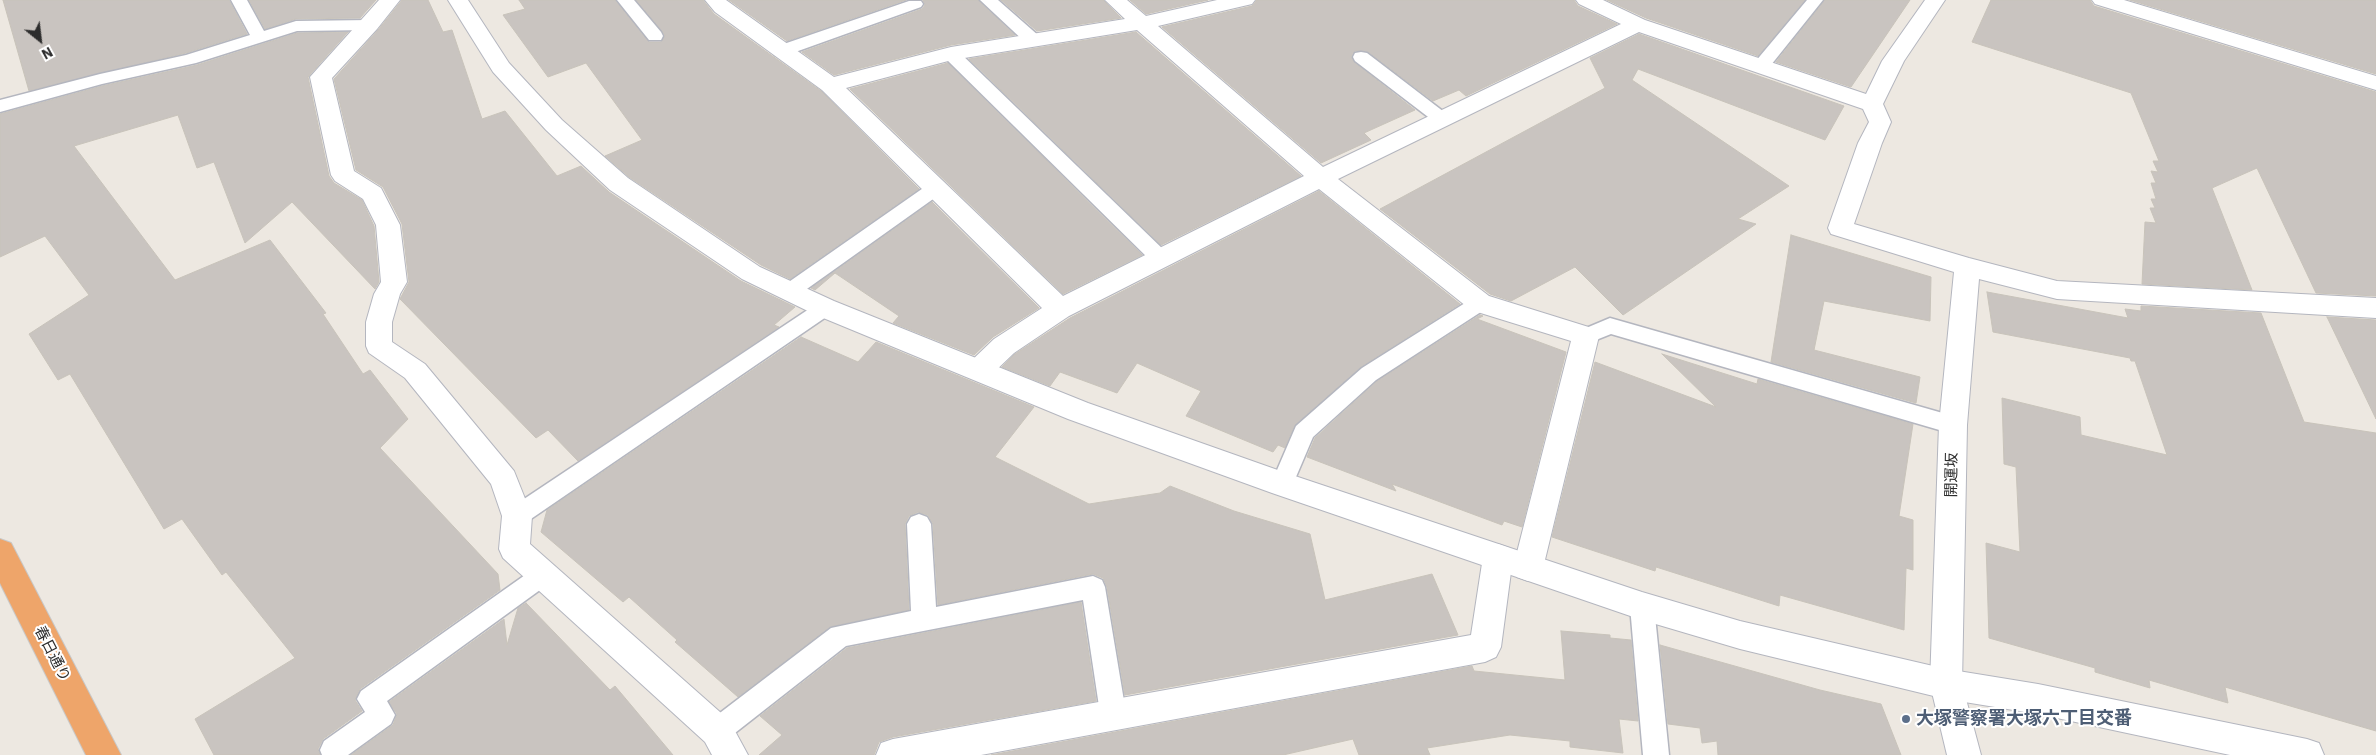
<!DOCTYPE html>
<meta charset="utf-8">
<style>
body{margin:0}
#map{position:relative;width:2376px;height:755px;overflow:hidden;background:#ede8e1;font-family:"IBM Plex Sans",sans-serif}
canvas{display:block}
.north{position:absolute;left:15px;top:15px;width:50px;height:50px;-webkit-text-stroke:4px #fff;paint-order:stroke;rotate:151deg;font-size:14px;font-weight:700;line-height:20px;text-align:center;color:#2d2d2d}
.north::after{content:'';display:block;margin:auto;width:18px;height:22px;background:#2d2d2d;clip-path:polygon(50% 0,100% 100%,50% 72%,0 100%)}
</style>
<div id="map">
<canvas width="2376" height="755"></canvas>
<div class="north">N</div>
</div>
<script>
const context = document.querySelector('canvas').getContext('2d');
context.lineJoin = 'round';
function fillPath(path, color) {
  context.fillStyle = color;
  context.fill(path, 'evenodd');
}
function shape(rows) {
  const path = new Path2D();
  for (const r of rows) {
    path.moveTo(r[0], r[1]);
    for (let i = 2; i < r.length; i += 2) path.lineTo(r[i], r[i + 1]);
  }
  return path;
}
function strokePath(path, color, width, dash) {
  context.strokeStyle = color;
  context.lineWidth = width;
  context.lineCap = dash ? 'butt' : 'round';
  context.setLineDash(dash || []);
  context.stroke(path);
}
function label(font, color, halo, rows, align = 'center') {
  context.font = font + ' "IBM Plex Sans","Noto Sans JP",sans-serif';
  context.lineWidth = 4;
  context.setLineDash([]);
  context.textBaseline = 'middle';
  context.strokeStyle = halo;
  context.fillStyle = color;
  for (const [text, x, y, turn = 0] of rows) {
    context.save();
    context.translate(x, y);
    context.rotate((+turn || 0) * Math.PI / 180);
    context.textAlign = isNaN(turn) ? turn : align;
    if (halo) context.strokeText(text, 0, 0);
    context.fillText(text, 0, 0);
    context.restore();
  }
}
const building = shape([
 [3,0,229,0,247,34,186,53,29,91,3,0],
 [249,0,376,0,360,18,296,19,265,29,249,0],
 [402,0,428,0,443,32,452,30,482,119,505,111,557,176,581,166,609,192,741,281,795,307,774,325,779,327,578,461,548,430,536,438,400,299,409,282,402,224,383,187,356,170,334,79,378,30,402,0],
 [519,0,615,0,649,42,661,42,665,35,636,0,703,0,714,14,821,91,919,189,790,279,761,265,629,177,605,156,642,140,586,63,548,77,503,15,525,9,519,0],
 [729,0,906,0,787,41,729,0],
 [923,0,978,0,1015,35,951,45,834,75,802,52,922,9,925,5,923,0],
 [1001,0,1103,0,1121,18,1037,31,1001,0],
 [1130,0,1208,0,1146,14,1130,0],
 [1257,0,1574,0,1578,6,1617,24,1466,96,1459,90,1433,101,1368,52,1355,51,1351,56,1354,62,1415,110,1364,133,1371,140,1321,163,1162,27,1252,6,1257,0],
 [1607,0,1805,0,1758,56,1646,18,1607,0],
 [1825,0,1910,0,1851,87,1776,62,1825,0],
 [1991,0,2090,0,2094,6,2376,92,2376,296,2316,293,2257,168,2212,188,2252,290,2142,284,2145,222,2156,223,2150,208,2155,208,2151,199,2156,199,2151,183,2156,183,2151,171,2158,172,2153,161,2159,161,2131,93,1972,42,1991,0],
 [2130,0,2376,0,2376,74,2130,0],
 [348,32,308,77,329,176,334,183,362,200,374,226,379,282,375,289,292,202,245,243,214,162,197,168,178,115,74,146,175,280,270,240,326,313,323,314,363,374,370,370,408,419,380,448,498,574,500,590,360,689,355,700,362,711,323,739,318,749,320,755,214,755,195,719,295,658,226,572,222,575,182,519,164,529,70,374,58,380,29,334,89,295,45,236,0,257,0,114,102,86,197,65,297,33,348,32],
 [1136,32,1301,176,1161,245,969,59,1136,32],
 [1639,34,1844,106,1825,140,1638,69,1632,80,1789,186,1738,219,1756,224,1623,315,1575,267,1511,301,1490,294,1380,209,1605,88,1590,58,1639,34],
 [948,63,1142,255,1063,294,850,89,948,63],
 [1319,191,1460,304,1361,367,1295,425,1285,448,1278,445,1273,452,1186,416,1201,391,1137,363,1117,393,1060,372,1050,386,1002,367,1015,354,1070,318,1319,191],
 [932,202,1039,308,993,337,974,355,893,323,899,316,835,273,815,290,811,288,932,202],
 [1791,235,1931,277,1930,321,1824,301,1814,350,1920,377,1916,403,1771,362,1791,235],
 [1987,292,2128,318,2125,309,2141,311,2141,306,2261,313,2304,422,2376,433,2376,731,2225,687,2228,703,2149,680,2150,688,2095,672,2095,668,1989,638,1986,543,2020,552,2016,467,2004,464,2002,398,2080,417,2081,435,2167,455,2135,361,2131,361,2130,358,1993,332,1987,292],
 [1480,315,1483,316,1477,319,1566,352,1522,527,1504,521,1502,525,1392,484,1396,491,1307,457,1315,438,1377,381,1480,315],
 [2327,317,2376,320,2376,419,2327,317],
 [801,337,858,362,876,342,1034,407,995,457,1089,504,1160,493,1170,486,1234,511,1310,534,1325,600,1432,574,1458,635,1125,695,1107,587,1103,578,1093,574,938,605,933,524,928,515,918,512,909,516,905,524,909,610,830,627,738,697,675,642,677,640,629,597,623,602,541,532,547,510,801,337],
 [1662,354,1757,384,1758,379,1768,382,1913,424,1899,516,1913,520,1913,570,1906,568,1904,630,1780,595,1779,606,1656,567,1655,571,1552,537,1595,362,1716,407,1662,354],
 [1081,602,1096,701,893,737,879,742,874,755,759,755,782,735,760,716,847,648,1081,602],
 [526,603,610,690,615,686,673,755,351,755,393,725,397,714,389,702,504,619,507,645,518,608,526,603],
 [1561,631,1610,635,1610,638,1631,640,1638,721,1619,719,1623,753,1570,747,1570,741,1510,735,1427,748,1430,755,1359,755,1353,739,1283,755,991,755,1472,666,1474,671,1565,680,1561,631],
 [1660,645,1820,690,1881,704,1901,755,1718,755,1717,741,1702,743,1700,728,1668,724,1660,645]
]);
fillPath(building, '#c9c4c0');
strokePath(building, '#c8c3ba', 1);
const lane = shape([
 [231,0,247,0,264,31,296,21,370,20,378,25,370,30,297,31,196,63,102,84,0,112,0,100,100,74,186,55,250,35,231,0],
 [617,0,634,0,661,32,663,36,661,40,649,40,617,0],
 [980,0,998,0,1039,36,1041,40,1039,44,1027,44,980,0],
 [1807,0,1823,0,1767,70,1755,70,1753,66,1755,62,1807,0],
 [909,1,921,1,923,4,921,7,787,55,781,56,775,55,773,51,775,47,909,1],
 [951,49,957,50,1167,253,1170,258,1167,263,1160,265,1153,263,945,58,943,54,945,50,951,49],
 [1361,52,1367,53,1448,115,1451,119,1448,123,1436,123,1355,61,1353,57,1355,53,1361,52],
 [936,182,943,184,945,188,943,192,797,296,790,298,783,296,780,291,783,286,929,184,936,182],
 [1480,296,1487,298,1490,303,1487,308,1376,380,1313,437,1290,491,1282,493,1274,491,1271,484,1296,426,1362,368,1473,298,1480,296],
 [825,301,832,303,835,308,832,313,525,523,517,526,509,523,505,516,509,509,818,303,825,301],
 [1610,318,1953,416,1961,419,1964,425,1961,431,1953,434,1611,334,1586,344,1579,341,1576,336,1579,331,1610,318],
 [919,514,927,517,931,524,936,607,1093,576,1102,580,1105,587,1126,713,1122,722,1113,725,1104,722,1100,713,1083,600,846,646,726,740,717,743,708,740,704,731,708,722,831,628,911,611,907,524,911,517,919,514],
 [543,565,551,568,555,575,551,582,387,701,395,715,391,724,348,755,322,755,320,750,324,741,365,712,357,699,361,691,535,568,543,565],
 [1642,595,1651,598,1654,606,1669,755,1643,755,1630,606,1633,598,1642,595]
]);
const street = shape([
 [379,0,400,0,377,29,332,78,354,171,381,188,400,225,407,282,400,294,392,322,392,342,425,364,514,471,532,516,530,544,729,720,748,755,712,755,705,742,503,558,499,549,502,516,491,484,405,378,369,353,366,346,366,322,374,294,381,282,376,225,363,199,335,181,331,175,310,77,379,0],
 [705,0,726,0,834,77,951,47,1125,19,1105,0,1127,0,1146,16,1217,0,1255,0,1252,4,1158,26,1323,167,1621,24,1579,4,1576,0,1603,0,1645,20,1866,94,1882,61,1925,0,1945,0,1904,61,1883,104,1891,122,1882,143,1854,224,1969,258,2057,281,2376,298,2376,318,2057,299,1979,279,1967,425,1962,684,1981,755,1947,755,1930,684,1939,425,1954,272,1831,234,1828,228,1858,143,1869,122,1863,109,1639,32,1338,179,1489,296,1595,329,1599,336,1543,568,1539,577,1528,581,1517,577,1513,568,1571,341,1471,310,1319,189,1069,316,1014,353,989,377,979,380,969,377,965,370,969,363,994,339,1042,308,822,90,715,12,705,0],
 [1137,30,1304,176,1063,296,846,88,952,60,1137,30],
 [2092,0,2124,0,2376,76,2376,90,2095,4,2092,0],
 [1498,544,1509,548,1513,557,1501,647,1496,657,1485,662,981,755,876,755,881,743,893,739,1471,635,1483,557,1487,548,1498,544]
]);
const secondary = shape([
 [448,0,468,0,509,63,562,120,628,178,760,267,834,301,1088,403,1289,474,1642,592,1740,621,1946,669,2038,684,2307,739,2319,743,2324,755,2230,755,2038,714,1946,699,1740,649,1642,620,1272,493,1068,419,816,315,742,279,610,190,546,130,493,72,448,0]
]);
const highway = shape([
 [0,539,11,543,121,755,86,755,0,583,0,539]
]);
strokePath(lane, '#b4b6bf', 3);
strokePath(street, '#b4b6bf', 2);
strokePath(secondary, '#b4b6bf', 2);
strokePath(highway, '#c8c8c8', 2);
fillPath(lane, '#fff');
fillPath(street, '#fff');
fillPath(secondary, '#fff');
fillPath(highway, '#eea56a');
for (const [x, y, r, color] of [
 [1906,719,5,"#5c6f8a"]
]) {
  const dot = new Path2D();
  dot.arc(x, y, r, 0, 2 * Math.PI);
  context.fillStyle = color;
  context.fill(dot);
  strokePath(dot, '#fff', 2);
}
label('15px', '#2d2d2d', '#fff', [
 ["開運坂",1952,475,-89],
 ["春日通り",52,654,63]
]);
label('bold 18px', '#4e5e75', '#fff', [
 ["大塚警察署大塚六丁目交番",1916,719]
], 'left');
</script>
